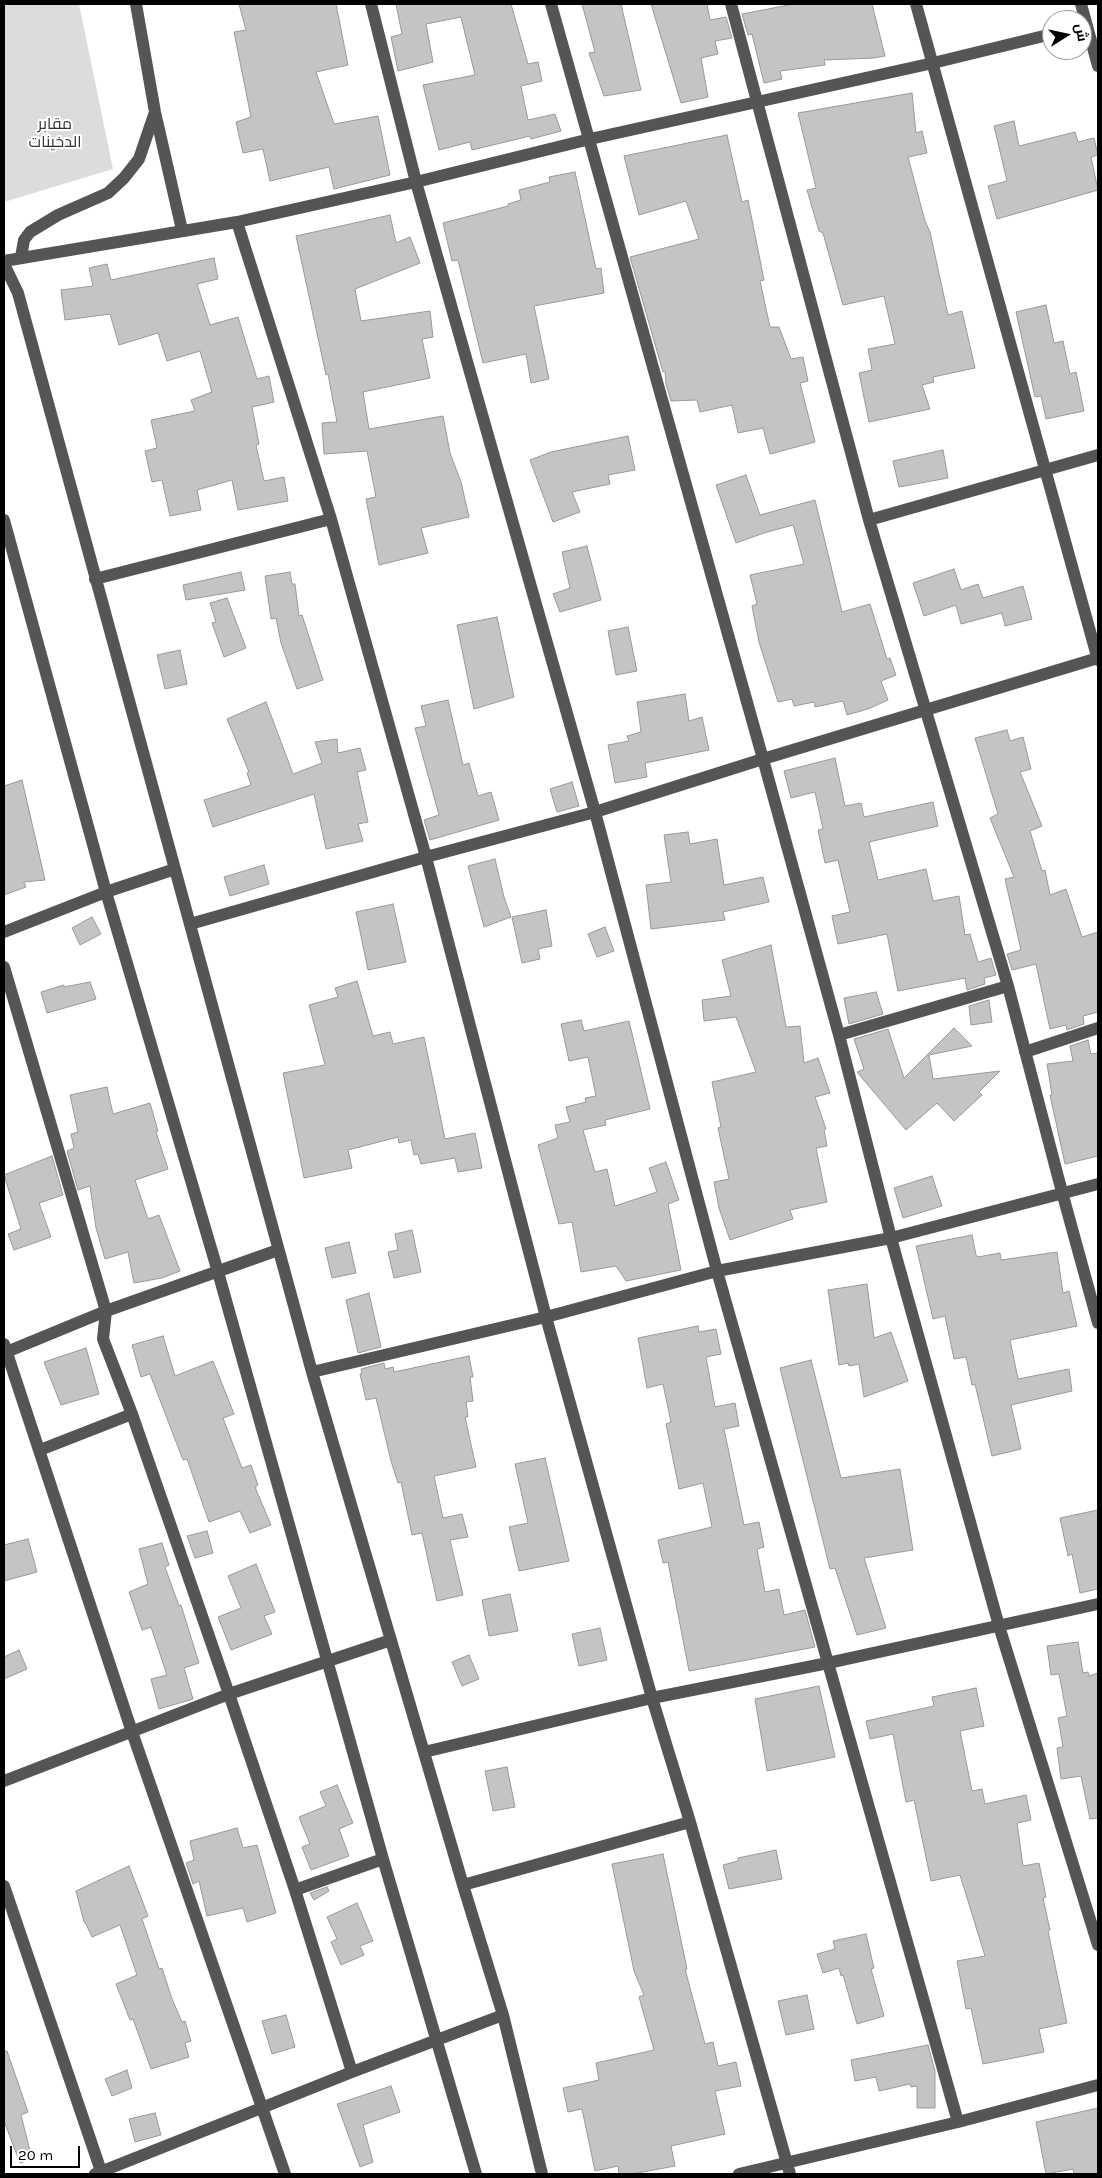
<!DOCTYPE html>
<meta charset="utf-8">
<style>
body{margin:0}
#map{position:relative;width:1102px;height:2178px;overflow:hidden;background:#fff;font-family:Karla,Cairo,sans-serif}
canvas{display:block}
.frame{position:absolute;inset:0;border:5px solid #000;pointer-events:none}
.north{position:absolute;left:1042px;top:10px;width:50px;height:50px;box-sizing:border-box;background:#fff;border:1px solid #999;border-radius:50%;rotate:80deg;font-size:14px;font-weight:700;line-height:20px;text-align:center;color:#000}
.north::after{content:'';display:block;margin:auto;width:18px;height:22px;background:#000;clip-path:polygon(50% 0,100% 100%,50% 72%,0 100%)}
.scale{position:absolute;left:10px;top:2146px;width:70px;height:22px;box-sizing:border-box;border:2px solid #000;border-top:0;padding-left:6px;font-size:15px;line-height:18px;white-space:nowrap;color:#000;-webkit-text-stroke:4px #fff;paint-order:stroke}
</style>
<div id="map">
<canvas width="1102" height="2178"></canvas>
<div class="frame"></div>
<div class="north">ش</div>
<div class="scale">20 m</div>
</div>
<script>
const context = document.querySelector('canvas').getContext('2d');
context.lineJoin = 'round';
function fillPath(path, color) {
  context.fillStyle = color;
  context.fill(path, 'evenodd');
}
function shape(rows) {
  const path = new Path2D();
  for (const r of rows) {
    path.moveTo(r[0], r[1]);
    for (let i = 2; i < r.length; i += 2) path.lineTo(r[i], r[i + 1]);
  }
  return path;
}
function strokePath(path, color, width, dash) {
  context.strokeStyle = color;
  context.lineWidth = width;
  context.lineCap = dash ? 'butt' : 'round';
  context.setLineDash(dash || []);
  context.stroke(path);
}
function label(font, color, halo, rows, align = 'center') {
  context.font = font + ' Karla,Cairo,sans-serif';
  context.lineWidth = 4;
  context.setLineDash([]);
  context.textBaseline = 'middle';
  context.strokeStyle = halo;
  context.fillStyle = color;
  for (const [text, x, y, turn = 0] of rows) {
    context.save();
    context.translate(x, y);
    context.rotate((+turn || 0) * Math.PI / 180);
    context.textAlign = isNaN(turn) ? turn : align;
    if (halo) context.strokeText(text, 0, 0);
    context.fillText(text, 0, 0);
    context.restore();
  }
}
fillPath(shape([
 [4,4,79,4,113,169,4,202]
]), '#dcdcdc');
const building = shape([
 [239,4,336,4,348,65,316,72,334,124,378,116,390,175,334,189,329,167,270,181,263,149,243,153,236,122,251,117,234,32,246,30,239,4],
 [396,4,511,4,528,64,538,62,542,81,521,86,528,120,555,114,561,131,531,139,530,136,472,150,470,142,439,150,423,85,475,75,461,17,426,24,433,62,398,71,391,37,402,34,396,4],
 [582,4,621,4,641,90,604,96,589,53,595,52,582,4],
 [651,4,707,4,710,20,726,17,732,38,715,41,718,54,701,58,708,97,681,103,651,4],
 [794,4,872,4,885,56,874,58,824,60,825,65,780,71,782,79,764,83,752,34,748,35,742,14,794,4],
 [912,93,916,133,922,131,927,153,908,157,925,221,930,232,948,315,962,311,975,368,933,377,934,382,922,385,930,409,869,422,859,373,872,370,868,349,895,344,884,296,843,305,823,233,819,231,807,190,816,188,798,113,912,93],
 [1014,121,1019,146,1075,132,1078,142,1094,138,1098,155,1091,157,1098,190,997,219,988,186,1007,181,994,126,1014,121],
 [727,135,742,202,748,200,764,280,760,281,770,327,779,327,791,359,803,357,808,381,800,383,815,442,770,454,763,428,738,433,732,405,700,412,697,400,671,401,666,384,665,371,663,372,630,257,699,239,686,201,639,215,624,156,727,135],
 [575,172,596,269,601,268,604,293,534,306,549,379,531,383,526,354,483,363,458,260,452,261,443,223,508,206,508,204,521,200,519,190,550,182,549,177,575,172],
 [390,215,396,243,410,237,420,263,355,289,361,321,430,311,433,337,422,339,430,378,363,392,369,429,443,416,450,453,461,482,469,517,421,528,428,553,379,565,366,499,376,497,367,451,324,454,322,423,337,422,328,374,326,375,296,236,390,215],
 [214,258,218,279,197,284,210,325,238,317,257,379,269,376,274,402,252,407,259,444,256,445,264,481,284,477,288,501,238,510,232,480,197,490,201,510,170,516,162,480,152,482,145,451,157,448,151,420,195,411,191,400,212,392,200,351,167,361,158,333,119,345,110,314,65,320,61,290,93,286,89,268,107,264,111,280,214,258],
 [1046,305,1054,343,1063,341,1070,374,1076,372,1084,411,1046,419,1041,396,1035,397,1016,312,1046,305],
 [628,436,635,470,608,475,610,484,572,492,580,512,553,522,530,460,551,452,628,436],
 [943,450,948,478,899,487,893,461,943,450],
 [746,475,760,515,815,500,842,612,870,604,887,659,890,658,896,675,881,681,888,700,868,709,847,715,843,701,815,707,814,702,794,706,792,699,778,702,759,642,752,606,757,604,750,575,804,564,793,525,764,533,736,543,716,485,746,475],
 [587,546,601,600,560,612,553,594,570,588,562,552,587,546],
 [954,569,961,590,978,584,983,598,1023,586,1032,619,1005,626,1002,613,961,624,956,605,924,616,913,583,954,569],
 [241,572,245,590,186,600,183,585,241,572],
 [290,572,292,584,295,584,299,616,302,615,323,680,297,689,281,643,276,618,271,619,265,576,290,572],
 [227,598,246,648,224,657,212,623,216,622,210,603,227,598],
 [497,617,514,697,474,709,457,625,497,617],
 [628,627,637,671,616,675,608,631,628,627],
 [180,650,187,684,165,689,157,655,180,650],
 [685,694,689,721,702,717,709,750,645,763,647,777,615,783,608,745,629,741,627,736,641,732,637,702,685,694],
 [448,700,463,765,469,763,478,796,491,792,499,820,430,840,424,820,439,815,415,728,426,726,421,706,448,700],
 [266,702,293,774,322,763,315,742,337,739,338,753,360,748,366,770,357,772,368,822,358,824,363,841,326,849,314,794,213,827,204,800,251,785,247,773,249,772,227,719,266,702],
 [1007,730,1010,741,1023,737,1031,769,1020,772,1042,826,1030,831,1042,871,1045,870,1050,895,1066,889,1082,937,1098,932,1098,1012,1083,1016,1084,1024,1067,1030,1066,1025,1050,1029,1036,964,1012,970,1007,954,1021,950,1005,879,1014,877,990,818,998,814,975,738,1007,730],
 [835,758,845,806,861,803,864,817,933,802,938,826,869,842,878,880,926,869,933,901,959,896,965,935,970,934,978,962,991,958,996,975,984,978,985,984,967,990,965,978,898,991,887,934,838,944,832,916,850,912,838,860,825,863,818,830,823,829,815,792,791,798,784,771,835,758],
 [22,780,45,880,24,882,26,887,4,895,4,786,22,780],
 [572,782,579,806,557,812,550,789,572,782],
 [688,832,690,844,717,839,724,885,763,877,769,902,723,912,725,920,651,929,646,885,671,882,664,835,688,832],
 [495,859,504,897,511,917,484,927,468,866,495,859],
 [264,865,269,884,230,896,224,877,264,865],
 [393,904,406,962,368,970,356,912,393,904],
 [546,910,552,946,538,949,540,959,522,963,512,917,546,910],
 [92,917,101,934,80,945,72,928,92,917],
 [605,927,614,951,597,957,588,934,605,927],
 [771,945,786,1027,800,1026,804,1063,818,1058,830,1093,815,1097,826,1129,824,1130,827,1146,816,1148,827,1202,790,1210,793,1219,730,1240,719,1208,714,1182,729,1179,718,1128,721,1127,712,1082,756,1072,736,1017,704,1021,702,1000,731,996,722,960,771,945],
 [357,981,373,1036,390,1032,393,1044,424,1037,445,1139,475,1133,482,1168,458,1172,455,1158,421,1164,418,1154,414,1155,411,1140,399,1143,398,1137,348,1150,352,1168,304,1178,283,1073,325,1065,309,1005,338,997,335,988,357,981],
 [90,982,96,999,47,1013,41,992,64,985,64,987,90,982],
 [876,992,883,1014,849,1024,844,998,876,992],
 [989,1000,992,1022,971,1025,969,1006,989,1000],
 [581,1020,584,1031,629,1021,650,1109,605,1120,606,1125,583,1130,595,1172,607,1169,615,1206,657,1192,649,1168,666,1162,679,1200,668,1204,681,1270,626,1281,616,1266,581,1272,572,1222,559,1224,538,1145,558,1138,555,1125,570,1122,566,1107,586,1102,585,1098,596,1096,588,1057,569,1061,561,1024,581,1020],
 [954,1028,972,1046,929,1055,933,1079,1000,1071,979,1092,982,1095,954,1121,937,1103,906,1130,857,1072,864,1069,854,1039,888,1029,904,1078,954,1028],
 [1088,1040,1091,1054,1098,1053,1098,1156,1065,1164,1050,1095,1052,1095,1047,1064,1073,1061,1070,1046,1088,1040],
 [107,1087,113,1114,150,1103,158,1131,156,1132,168,1169,135,1180,148,1219,159,1215,180,1271,162,1278,134,1283,128,1252,105,1259,96,1228,90,1186,78,1190,67,1151,74,1148,71,1134,78,1132,70,1095,107,1087],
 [52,1156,63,1195,39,1203,51,1237,14,1250,8,1234,21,1229,4,1175,52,1156],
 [932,1176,942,1206,903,1218,894,1188,932,1176],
 [412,1230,421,1272,394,1278,388,1252,398,1250,395,1234,412,1230],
 [972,1235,976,1255,978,1257,1000,1253,1001,1260,1057,1252,1063,1293,1069,1291,1077,1326,1010,1340,1018,1379,1069,1369,1072,1391,1011,1405,1021,1449,992,1456,975,1384,972,1385,966,1357,954,1359,945,1316,933,1319,916,1246,972,1235],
 [349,1242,356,1273,332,1278,325,1248,349,1242],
 [867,1284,874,1338,891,1332,908,1381,864,1397,859,1364,849,1366,848,1363,839,1365,828,1290,867,1284],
 [369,1293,381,1347,358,1353,346,1300,369,1293],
 [698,1326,699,1332,716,1329,721,1354,706,1357,715,1407,735,1403,739,1426,724,1429,744,1525,759,1522,764,1547,757,1549,765,1592,779,1589,784,1615,805,1610,815,1647,689,1671,668,1562,663,1563,658,1540,712,1527,703,1483,679,1489,666,1424,671,1422,663,1384,647,1388,638,1338,698,1326],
 [163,1336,175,1376,213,1361,234,1414,223,1418,242,1468,251,1465,258,1485,255,1487,271,1525,250,1533,240,1511,209,1522,187,1459,183,1460,150,1374,141,1377,132,1345,163,1336],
 [86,1348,99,1394,61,1405,44,1362,86,1348],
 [469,1356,473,1377,470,1377,473,1401,466,1402,468,1417,465,1417,476,1467,434,1476,443,1518,462,1514,468,1537,450,1540,463,1595,437,1601,422,1533,412,1535,401,1482,398,1483,391,1461,376,1398,366,1400,360,1374,362,1373,361,1369,384,1363,385,1369,393,1367,394,1372,469,1356],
 [811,1360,841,1478,900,1469,913,1550,864,1558,886,1628,857,1635,835,1568,830,1569,780,1368,811,1360],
 [545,1458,569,1561,519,1571,509,1527,528,1523,515,1464,545,1458],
 [1098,1510,1098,1589,1080,1593,1072,1554,1068,1556,1060,1518,1098,1510],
 [207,1531,213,1553,195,1558,187,1536,207,1531],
 [28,1539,37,1572,4,1581,4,1545,28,1539],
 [162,1543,169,1565,165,1567,179,1606,181,1605,199,1663,184,1668,193,1699,159,1709,151,1679,167,1675,151,1627,142,1630,129,1592,148,1584,139,1549,162,1543],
 [256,1564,275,1612,264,1616,272,1634,231,1650,218,1617,241,1608,228,1576,256,1564],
 [510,1594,518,1631,489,1636,482,1600,510,1594],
 [600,1628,607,1660,579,1666,572,1634,600,1628],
 [1078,1642,1083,1673,1088,1672,1089,1676,1098,1673,1098,1818,1090,1819,1081,1776,1061,1779,1057,1748,1063,1747,1058,1718,1067,1716,1059,1674,1051,1675,1047,1646,1078,1642],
 [19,1650,27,1669,4,1679,4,1657,19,1650],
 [469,1655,479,1679,462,1686,452,1662,469,1655],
 [819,1686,835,1757,767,1771,755,1699,819,1686],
 [976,1688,984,1726,960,1731,972,1791,982,1789,985,1804,1026,1795,1031,1820,1017,1823,1023,1866,1039,1863,1046,1897,1043,1898,1050,1930,1048,1931,1067,2023,1039,2029,1044,2052,983,2064,971,2008,966,2009,957,1961,985,1956,960,1875,931,1881,914,1800,906,1802,893,1734,870,1739,866,1721,934,1706,932,1697,976,1688],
 [507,1767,515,1807,493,1811,485,1771,507,1767],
 [337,1785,353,1823,339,1829,349,1856,311,1870,302,1847,310,1844,299,1817,326,1806,320,1792,337,1785],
 [237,1828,243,1848,257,1845,276,1913,247,1922,243,1908,207,1916,199,1881,193,1884,186,1863,194,1860,190,1841,237,1828],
 [776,1850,782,1879,729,1889,723,1865,738,1861,738,1858,776,1850],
 [663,1854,687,1969,685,1969,705,2044,713,2042,718,2066,736,2062,741,2086,715,2091,725,2134,671,2146,675,2166,632,2174,619,2174,618,2166,595,2171,582,2109,568,2112,563,2088,599,2080,596,2063,654,2050,639,1997,644,1995,634,1971,612,1864,663,1854],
 [129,1866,148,1916,142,1919,159,1969,162,1968,172,1999,182,2022,185,2021,191,2041,185,2043,189,2057,151,2069,133,2019,130,2020,116,1984,137,1975,120,1925,92,1937,85,1922,84,1922,76,1891,129,1866],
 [327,1887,329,1891,314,1900,310,1893,327,1887],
 [357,1903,373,1941,360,1946,364,1955,341,1965,331,1942,337,1939,327,1917,357,1903],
 [866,1934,874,1968,871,1969,884,2016,857,2024,843,1975,841,1976,839,1968,823,1973,817,1954,835,1949,833,1941,866,1934],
 [807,1995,814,2029,786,2035,778,2001,807,1995],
 [286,2015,295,2047,272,2054,262,2021,286,2015],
 [928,2045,935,2071,935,2108,917,2108,917,2086,911,2087,910,2084,879,2091,876,2077,855,2081,851,2060,928,2045],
 [4,2051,7,2051,28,2112,21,2115,32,2159,20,2163,4,2121,4,2051],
 [127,2070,132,2088,112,2096,105,2079,127,2070],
 [391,2086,400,2112,363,2125,373,2162,360,2167,337,2104,391,2086],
 [1098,2108,1098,2174,1074,2174,1073,2169,1046,2174,1036,2122,1098,2108],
 [155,2113,161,2135,135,2142,129,2119,155,2113]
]);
fillPath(building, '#c4c4c4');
strokePath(building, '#999', 1);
strokePath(shape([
 [136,4,155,112,182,230],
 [371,4,416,182,595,812,717,1271,958,2122],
 [551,4,763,759,839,1035,891,1238,999,1626,1098,1945],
 [731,4,869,520,1008,986,1062,1192,1098,1323],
 [916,4,1098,660],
 [1081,4,1098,66],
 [237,222,331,519,426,857,546,1317,652,1698,690,1822,790,2174],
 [21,257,24,240,30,232,58,215,108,193,124,178,139,159,155,112],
 [4,261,237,222,416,182,590,139,933,63,1052,34],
 [4,264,18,293,312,1372,463,1885,503,2015,542,2174],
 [4,520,106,892,218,1272,383,1859,476,2174],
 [869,520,1098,455],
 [95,579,331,519],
 [190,924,426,857,595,812,763,759,1098,658],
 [4,932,106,892,175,869],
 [4,967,106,1311,103,1339,132,1414,229,1694,295,1890,352,2072],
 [839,1035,1008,986],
 [1025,1052,1098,1028],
 [4,1344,132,1732,285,2174],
 [4,1353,106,1311,278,1250],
 [312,1372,546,1317,717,1271,891,1238,1098,1184],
 [40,1450,132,1414],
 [424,1752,652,1698,828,1663,1098,1604],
 [4,1781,229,1694,391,1640],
 [463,1885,690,1822],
 [4,1886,102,2174],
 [295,1890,383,1859],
 [95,2174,352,2072,503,2015],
 [739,2174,958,2122,1098,2085]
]), '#555', 12);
label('16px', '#333', '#fff', [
 ["مقابر",55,124],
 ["الدخينات",55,142]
]);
</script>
